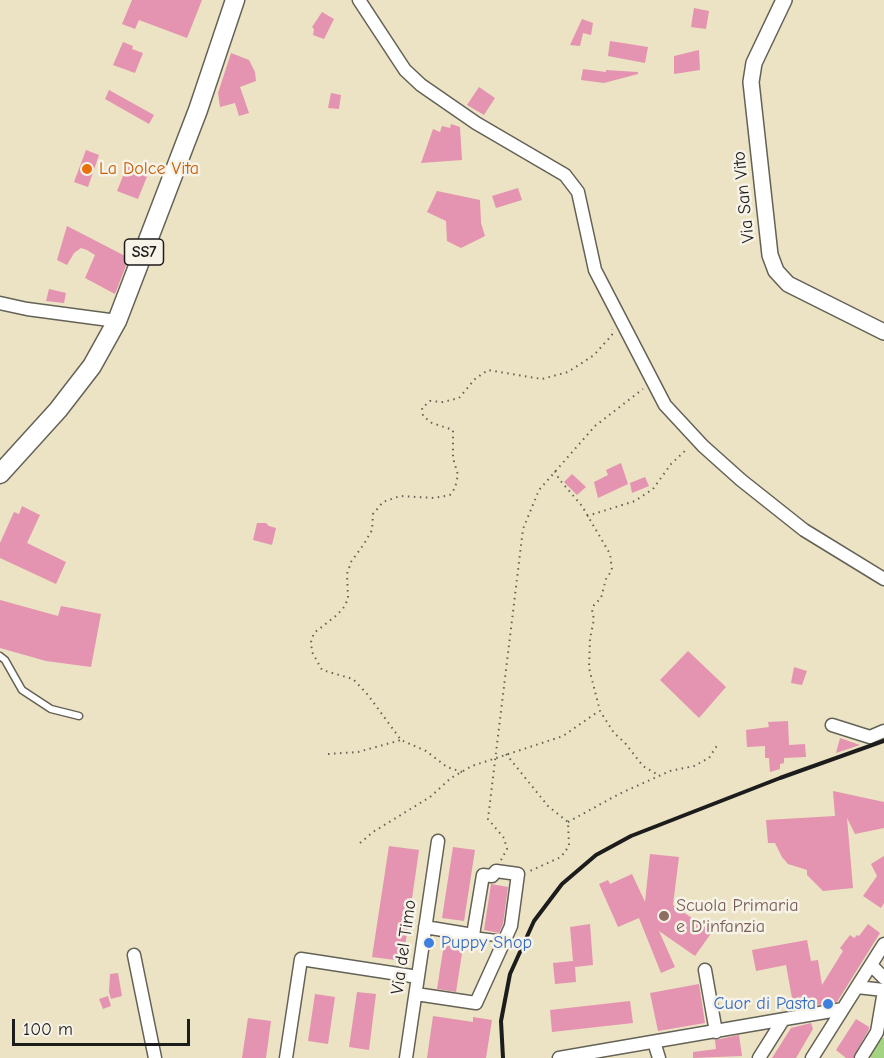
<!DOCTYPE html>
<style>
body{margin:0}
#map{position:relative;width:884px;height:1058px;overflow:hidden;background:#ebe3c3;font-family:"Comic Neue",sans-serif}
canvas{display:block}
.scale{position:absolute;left:12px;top:1019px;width:178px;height:27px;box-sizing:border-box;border:3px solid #1c1c1c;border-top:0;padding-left:8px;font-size:18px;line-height:21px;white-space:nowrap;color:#1c1c1c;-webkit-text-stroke:4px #f7f3e8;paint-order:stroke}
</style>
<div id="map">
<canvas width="884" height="1058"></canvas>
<div class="scale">100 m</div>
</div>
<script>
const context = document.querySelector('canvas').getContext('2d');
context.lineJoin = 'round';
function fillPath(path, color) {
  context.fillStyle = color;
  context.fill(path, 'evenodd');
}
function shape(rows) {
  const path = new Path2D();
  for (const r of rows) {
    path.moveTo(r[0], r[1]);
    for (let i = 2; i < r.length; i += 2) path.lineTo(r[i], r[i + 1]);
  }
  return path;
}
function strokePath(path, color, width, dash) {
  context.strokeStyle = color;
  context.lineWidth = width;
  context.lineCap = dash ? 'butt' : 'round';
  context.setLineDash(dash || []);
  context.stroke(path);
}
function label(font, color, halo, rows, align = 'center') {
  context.font = font + ' "Comic Neue",sans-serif';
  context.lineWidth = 5;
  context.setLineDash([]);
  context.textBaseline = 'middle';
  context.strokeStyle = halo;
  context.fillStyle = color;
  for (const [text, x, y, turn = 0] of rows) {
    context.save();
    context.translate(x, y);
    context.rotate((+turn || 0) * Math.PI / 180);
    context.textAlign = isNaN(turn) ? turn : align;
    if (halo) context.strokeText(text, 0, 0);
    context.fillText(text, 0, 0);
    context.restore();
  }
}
fillPath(shape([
 [880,1038,884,1038,884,1058,872,1058,868,1055]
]), '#a4d381');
fillPath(shape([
 [132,0,202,0,187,38,139,20,135,29,122,24],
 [694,8,709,11,706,29,691,27],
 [322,12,334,19,324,39,313,35,314,29,312,27],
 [582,19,593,23,591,35,583,33,580,46,570,45],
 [610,41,648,47,645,63,608,56],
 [123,42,133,46,132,49,143,53,135,73,113,65],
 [699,50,700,70,674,74,674,56],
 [231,53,249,60,255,72,256,81,240,87,249,113,239,116,235,103,220,107,218,93],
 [583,69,606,72,606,70,638,72,638,74,604,83,581,80],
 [479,87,495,98,484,115,467,105],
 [109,90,154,115,149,124,105,99],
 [331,93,341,95,339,109,328,108],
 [451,124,460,127,462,160,421,163,433,129,440,132,442,126,450,128],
 [86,150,99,155,88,187,74,182],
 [127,166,148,174,138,199,117,191],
 [518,188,522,200,496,208,492,196],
 [437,191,480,200,481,223,485,236,461,248,447,241,446,221,427,212],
 [67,226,129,258,115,294,85,278,95,255,87,250,81,248,74,253,67,265,57,260],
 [49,289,66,293,64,303,46,301],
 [621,463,628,484,598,498,594,482,608,475,606,470],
 [572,474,586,487,577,495,564,482],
 [645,477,649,486,632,493,630,483],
 [22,506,40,515,27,543,66,562,56,584,0,558,0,543,14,512,19,514],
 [257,523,266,523,269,526,276,528,272,545,253,540],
 [0,600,58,616,61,606,101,614,91,667,46,661,0,648],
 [688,651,726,687,699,718,660,680],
 [794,667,807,671,802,685,791,683],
 [788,721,789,745,805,744,806,757,784,758,784,763,780,764,780,769,770,772,769,758,765,758,765,746,747,747,746,730,769,727,768,722],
 [840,738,860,745,836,753],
 [833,791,884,802,884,828,855,834,847,818,853,888,823,891,807,875,807,870,788,864,782,857,775,843,768,843,766,820,835,816],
 [389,846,419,850,403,961,372,957],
 [453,847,475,850,464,921,442,918],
 [650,854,679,857,673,905,712,932,695,956,659,931,675,967,661,973,639,918,618,927,599,884,608,880,610,884,632,874,645,902],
 [884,856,884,903,881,908,863,896,877,876,871,864],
 [491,884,508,887,503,924,499,933,484,930],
 [590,924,593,965,575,967,576,982,555,984,553,963,573,961,570,927],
 [868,924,880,933,837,1002,794,1009,786,965,756,971,752,950,807,940,811,961,818,960,822,985,843,951,840,948,850,935,854,938,857,935,859,936],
 [444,944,463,947,456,992,437,989],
 [118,973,122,996,111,999,109,992,110,974],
 [699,984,705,1023,658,1031,650,993],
 [357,992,376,994,369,1050,349,1047],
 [315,994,335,997,328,1044,308,1041],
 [108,996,111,1006,103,1009,99,999],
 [630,1001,633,1023,552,1032,550,1010],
 [433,1016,473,1022,473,1017,492,1020,486,1058,427,1058],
 [248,1018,271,1021,266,1058,242,1058],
 [856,1019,869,1027,869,1029,853,1058,846,1058,836,1050],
 [811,1023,813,1029,796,1058,772,1058,791,1028],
 [739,1035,742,1056,693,1058,693,1052,716,1049,715,1040]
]), '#e493b0');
const service = shape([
 [0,656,5,660,22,690,51,709,79,716],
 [473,935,504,939]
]);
const minor = shape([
 [359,0,405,70,421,85,476,123,565,175,578,192,595,270,665,405,703,446,741,480,804,530,884,579],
 [0,303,27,309,117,321],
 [832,725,870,737,884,731],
 [134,955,155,1058],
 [871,965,884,978],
 [705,970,716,1032],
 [857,987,884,990],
 [416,994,476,1003,511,926,518,874,496,871,492,876,483,875,473,935,425,927],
 [654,1042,659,1058],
 [286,1058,301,959,418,977],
 [406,1058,438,841],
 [559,1058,843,1009],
 [759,1058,783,1020],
 [812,1058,884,944],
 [861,1058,877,1032,884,991]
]);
const tertiary = shape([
 [784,0,754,63,751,82,770,255,776,271,788,284,884,332]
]);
const primary = shape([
 [0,474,58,410,92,366,117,321,198,110,235,0]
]);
strokePath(service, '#646256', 9);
strokePath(minor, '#646256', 15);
strokePath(tertiary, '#646256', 18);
strokePath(primary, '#646256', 21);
strokePath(shape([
 [555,471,559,479,582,506,610,554,612,570,606,579,601,598,594,605,592,612,594,619,590,639,589,668,600,711,614,733,625,743,643,766,660,776],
 [587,516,635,501,653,489,671,464,688,448],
 [328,754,358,752,401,740],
 [506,754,548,806,568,822,569,846,561,857,530,871],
 [462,772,447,767,426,751,401,740,368,695,353,679,322,670,312,652,311,642,314,633,337,615,345,606,348,598,347,574,351,562,364,544,372,530,373,514,383,502,400,496,434,498,450,495,455,488,458,475,453,458,453,430,432,423,423,416,422,408,430,401,443,402,459,398,475,379,488,370,542,379,568,372,594,355,612,335,612,329],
 [568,822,619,794,670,771,694,766,709,758,718,744],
 [360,843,373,832,430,797,451,778,472,766,563,736,599,711],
 [501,860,507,849,504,838,488,819,523,529,539,490,595,426,643,389]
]), '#646256', 2, [1.5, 4.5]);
strokePath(service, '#fff', 6);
strokePath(minor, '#fff', 12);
strokePath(tertiary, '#fff', 15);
strokePath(primary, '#fff', 18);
strokePath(shape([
 [503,1058,501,1021,510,974,534,921,562,884,596,855,631,836,780,778,884,741]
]), '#1c1c1c', 4);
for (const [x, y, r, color] of [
 [87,169,6,"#e8710a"],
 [664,916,6,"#8d6e63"],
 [429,943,6,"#3f7fe0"],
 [828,1004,6,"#3f7fe0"]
]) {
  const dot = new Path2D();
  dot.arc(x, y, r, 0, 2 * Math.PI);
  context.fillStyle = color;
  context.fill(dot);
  strokePath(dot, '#f7f3e8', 2);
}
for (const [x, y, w] of [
 [144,252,39]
]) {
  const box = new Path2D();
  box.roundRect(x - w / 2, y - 13, w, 26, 4.5);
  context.fillStyle = '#f7f3e8';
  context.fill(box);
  strokePath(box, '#1c1c1c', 1.5);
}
label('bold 16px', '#1c1c1c', null, [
 ["SS7",144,252]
]);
label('18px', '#c56008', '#f7f3e8', [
 ["La Dolce Vita",99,169]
], 'left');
label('18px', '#1c1c1c', '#f7f3e8', [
 ["Via San Vito",744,197,-96],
 ["Via del Timo",404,947,-82]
]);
label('18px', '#785e54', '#f7f3e8', [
 ["Scuola Primaria",676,906],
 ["e D'infanzia",676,927]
], 'left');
label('18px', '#366cbe', '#f7f3e8', [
 ["Puppy Shop",441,943],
 ["Cuor di Pasta",816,1004,"right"]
], 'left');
</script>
